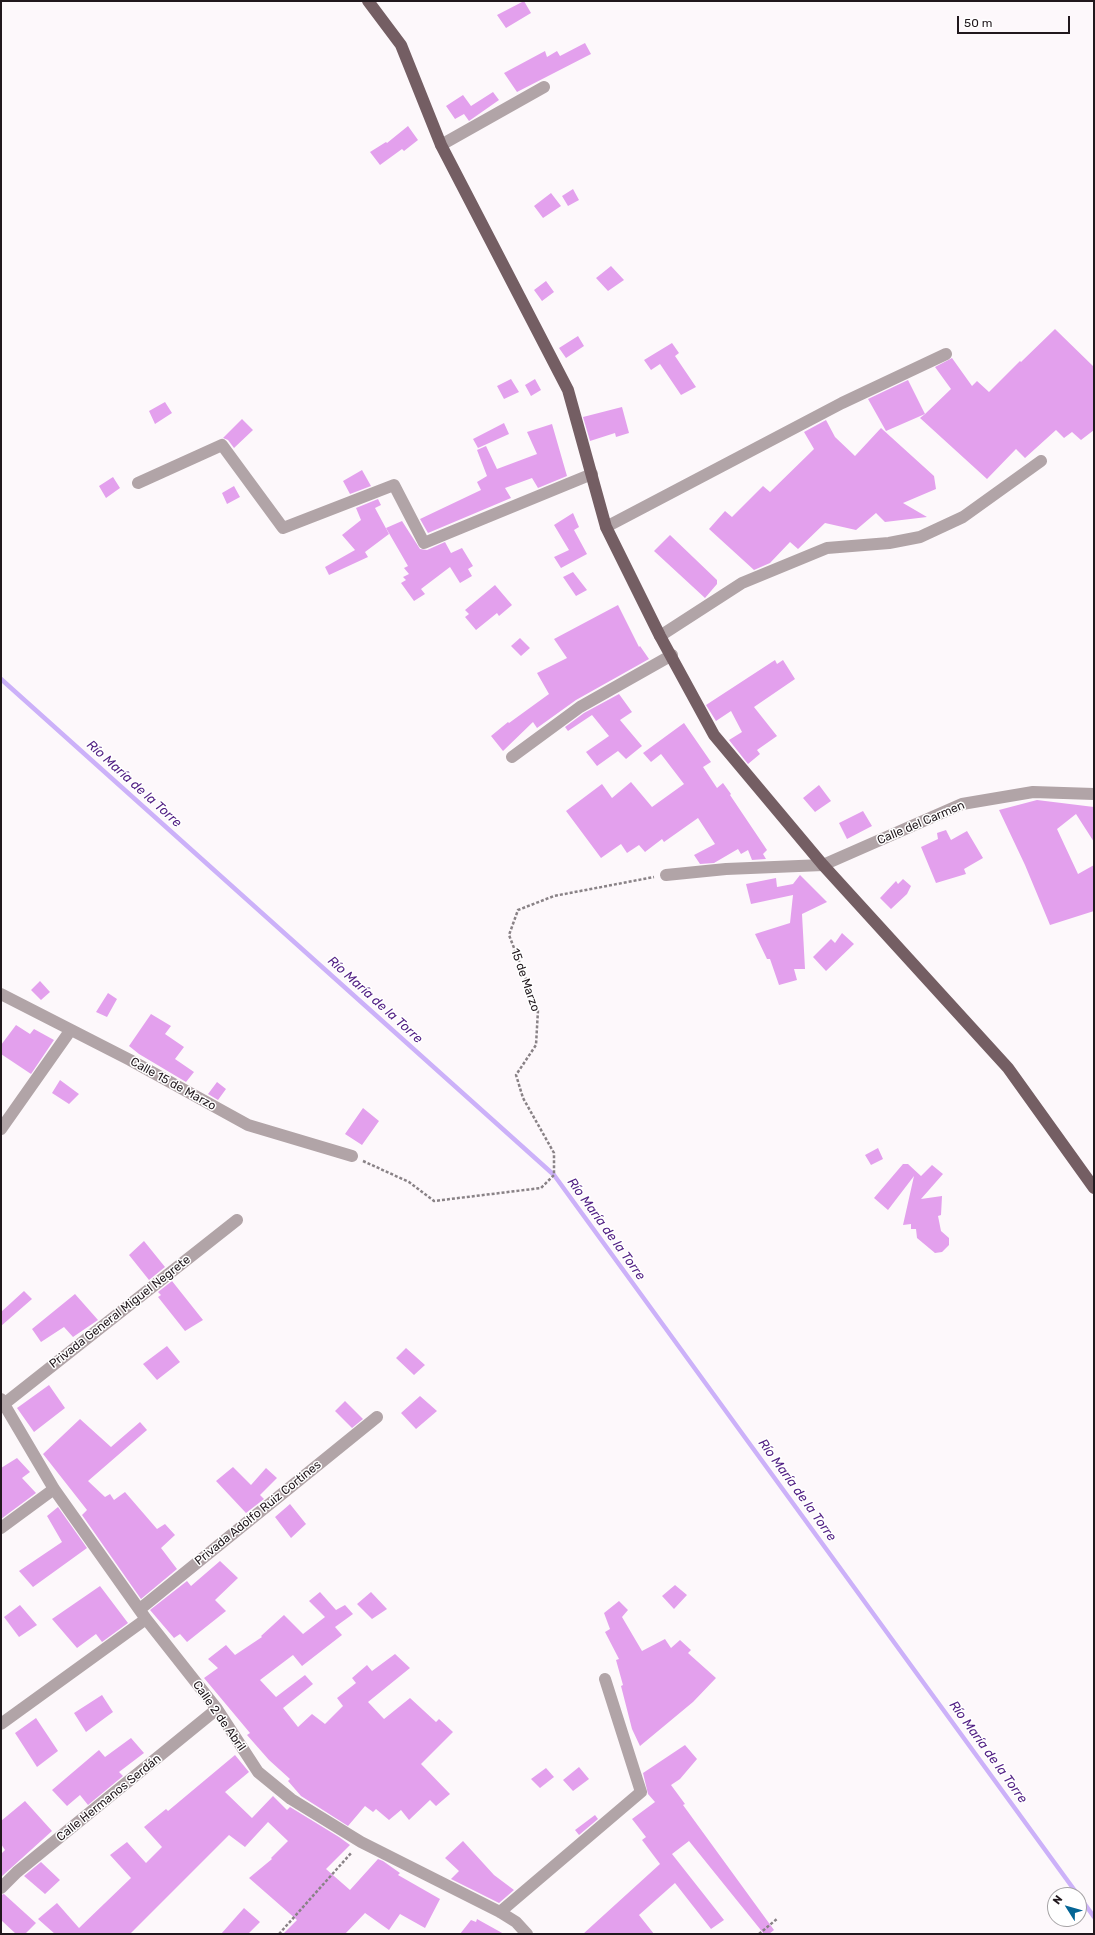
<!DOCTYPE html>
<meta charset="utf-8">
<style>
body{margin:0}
#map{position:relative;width:1095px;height:1935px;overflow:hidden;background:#fdf8fb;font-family:Rubik,sans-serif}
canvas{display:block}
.frame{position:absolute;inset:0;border:2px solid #21181d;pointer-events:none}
.north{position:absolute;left:1047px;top:1887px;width:40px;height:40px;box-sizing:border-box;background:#fff;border:1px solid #a6a3a5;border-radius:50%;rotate:307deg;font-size:11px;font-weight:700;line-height:16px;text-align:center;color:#21181d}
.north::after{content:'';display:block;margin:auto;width:14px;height:18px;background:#046595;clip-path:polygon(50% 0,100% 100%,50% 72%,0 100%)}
.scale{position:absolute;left:957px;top:16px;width:113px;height:18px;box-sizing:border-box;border:2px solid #21181d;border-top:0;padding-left:5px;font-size:12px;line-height:14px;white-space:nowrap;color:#21181d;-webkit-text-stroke:3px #fff;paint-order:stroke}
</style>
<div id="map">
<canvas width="1095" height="1935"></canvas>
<div class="frame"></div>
<div class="north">N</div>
<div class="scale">50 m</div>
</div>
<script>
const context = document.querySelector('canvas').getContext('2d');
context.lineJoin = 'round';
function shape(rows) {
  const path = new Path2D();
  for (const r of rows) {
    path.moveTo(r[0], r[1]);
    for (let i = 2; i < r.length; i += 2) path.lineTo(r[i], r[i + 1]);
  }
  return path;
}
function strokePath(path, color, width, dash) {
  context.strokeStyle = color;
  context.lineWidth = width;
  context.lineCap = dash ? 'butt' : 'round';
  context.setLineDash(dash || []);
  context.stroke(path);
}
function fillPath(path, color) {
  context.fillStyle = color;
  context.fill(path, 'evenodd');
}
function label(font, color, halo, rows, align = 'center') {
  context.font = font + ' Rubik,sans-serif';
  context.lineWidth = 3;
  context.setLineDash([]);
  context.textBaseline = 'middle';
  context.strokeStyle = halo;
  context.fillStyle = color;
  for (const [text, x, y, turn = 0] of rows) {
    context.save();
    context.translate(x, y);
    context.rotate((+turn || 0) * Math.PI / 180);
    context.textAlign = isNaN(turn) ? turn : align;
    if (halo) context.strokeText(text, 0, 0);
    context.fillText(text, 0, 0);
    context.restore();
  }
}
strokePath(shape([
 [1,679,554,1175,1078,1895],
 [1079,1896,1094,1917]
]), '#ccb1f9', 4.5);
fillPath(shape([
 [524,1,531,13,506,28,497,15],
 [585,43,591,54,517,92,504,73,545,51,547,57,557,51,560,56],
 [493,92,499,100,469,121,464,114,455,119,446,106,463,95,471,106],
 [408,126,418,140,404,151,402,149,380,165,370,152,386,142,387,143],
 [573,189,579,200,568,206,562,196],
 [551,193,561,206,543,218,534,206],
 [611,266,624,280,608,291,596,278],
 [546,281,554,292,542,301,534,290],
 [1055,329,1094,367,1094,430,1081,440,1072,432,1064,438,1056,430,1025,458,1016,449,987,479,920,418,925,414,886,431,868,399,908,380,925,414,951,389,935,367,952,358,972,386,977,381,989,392,1020,361,1021,362],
 [578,336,584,346,566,358,559,348],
 [672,343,679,353,675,356,696,387,681,395,660,364,651,370,644,360],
 [511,379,519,392,504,399,497,386],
 [535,379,541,390,531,396,525,385],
 [165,402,172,413,155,424,149,411],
 [622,407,629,433,616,437,615,433,590,441,583,417],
 [242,419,253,430,234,448,228,440,223,438],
 [826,420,835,437,855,456,881,428,934,476,936,489,903,503,927,517,885,522,876,513,856,530,825,523,798,549,790,542,770,563,754,570,709,529,725,511,732,517,763,486,770,492,814,449,804,432],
 [504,423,509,434,478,448,473,439],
 [552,424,567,476,538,488,532,478,505,488,511,498,428,533,420,519,481,490,477,482,487,476,477,450,486,446,497,469,537,454,527,432],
 [362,470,371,486,350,494,343,481],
 [113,477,120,488,106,498,99,486],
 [234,486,240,497,227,504,222,493],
 [378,499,381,505,375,508,389,534,365,552,368,557,329,575,325,567,355,550,342,535,361,520,356,508],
 [573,513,579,527,574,530,587,554,561,568,554,557,569,550,554,525],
 [402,521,420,549,427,550,445,542,451,553,462,548,473,566,468,569,472,576,460,583,450,567,421,589,425,594,414,601,401,583,406,580,403,577,409,574,404,568,408,566,386,528],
 [670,535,717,580,717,584,705,598,654,551],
 [573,572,587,590,576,596,563,577],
 [495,585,512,605,499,616,497,613,476,630,465,617,469,614,465,610],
 [618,605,639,647,640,646,649,659,576,700,537,728,533,722,503,751,491,736,508,722,509,723,549,694,537,673,567,658,554,639],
 [520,638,530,648,521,656,511,646],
 [775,660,777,664,783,660,795,679,754,707,777,736,757,750,760,754,748,764,729,740,742,732,731,711,716,721,706,705],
 [619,694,632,712,620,720,642,746,626,759,618,751,597,766,586,752,609,736,592,715,568,731,565,727,584,713],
 [684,723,711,762,703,767,717,788,723,783,731,794,730,795,767,850,763,854,766,859,752,860,748,850,741,854,738,849,714,863,700,864,694,855,715,844,698,818,664,842,662,839,645,852,639,845,627,853,621,844,601,858,566,811,602,784,612,798,631,782,652,807,684,784,661,754,651,762,643,753],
 [819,785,831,801,815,812,803,798],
 [1037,800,1094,807,1094,842,1076,814,1057,829,1078,874,1094,865,1094,911,1050,925,1025,865,999,810],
 [863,811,872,826,847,839,839,823],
 [946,830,951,840,967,831,983,858,964,869,966,874,936,883,921,847,938,839,937,833],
 [800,875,827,902,802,914,805,969,794,969,797,980,779,985,770,959,767,959,755,934,790,923,793,895,751,904,746,884,776,878,777,887,793,884],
 [903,879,911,886,907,894,891,909,880,898,896,881,898,884],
 [842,933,854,944,826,971,813,957,831,939,835,943],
 [40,981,50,992,41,1000,31,990],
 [108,993,117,999,107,1017,96,1012],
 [151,1014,171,1026,165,1034,184,1047,175,1059,194,1072,186,1082,139,1054,129,1046],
 [16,1025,30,1034,34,1029,54,1040,31,1074,1,1054,1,1045],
 [60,1080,79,1094,69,1104,52,1093],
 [217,1082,226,1089,218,1100,208,1094],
 [363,1108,379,1121,362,1145,345,1134],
 [878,1148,883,1159,871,1165,865,1155],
 [903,1164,908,1164,921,1176,932,1165,943,1174,921,1199,942,1196,941,1215,938,1216,941,1231,949,1238,949,1245,942,1252,935,1253,917,1238,916,1229,911,1229,911,1224,903,1225,914,1176,888,1210,874,1198],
 [144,1241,165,1267,149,1280,129,1255],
 [172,1281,203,1320,185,1331,158,1297,161,1295,158,1292],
 [24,1291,32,1299,1,1326,1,1312],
 [75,1294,98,1320,73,1337,64,1327,41,1342,32,1329],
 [167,1346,180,1362,157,1380,143,1364],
 [406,1348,425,1365,414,1375,396,1358],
 [49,1385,65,1408,34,1432,17,1408],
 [420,1396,437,1411,416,1429,401,1413],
 [345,1401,363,1419,352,1428,335,1411],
 [80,1419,111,1447,140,1422,147,1430,88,1481,105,1497,110,1494,114,1500,125,1492,157,1529,165,1524,175,1535,161,1548,177,1569,141,1599,82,1515,87,1510,43,1454],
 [17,1458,30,1472,22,1478,36,1493,1,1519,1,1468],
 [233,1467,251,1485,266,1468,277,1478,260,1495,264,1499,246,1513,216,1481],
 [290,1504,306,1524,291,1538,275,1517],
 [58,1507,87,1548,33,1587,19,1571,62,1542,47,1516],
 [220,1561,238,1578,215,1600,226,1611,187,1642,180,1634,174,1638,150,1610,187,1581,191,1586],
 [675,1585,687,1595,674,1609,662,1596],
 [100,1586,128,1623,102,1642,96,1634,77,1648,52,1619],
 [320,1592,336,1610,345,1605,353,1614,335,1627,342,1635,302,1666,293,1655,260,1680,276,1697,305,1675,313,1684,283,1708,298,1727,312,1714,325,1724,343,1706,337,1698,356,1683,352,1678,367,1665,372,1671,395,1654,410,1668,368,1702,384,1719,410,1698,436,1722,439,1719,453,1732,421,1764,450,1794,436,1806,430,1800,409,1820,401,1810,389,1820,376,1809,373,1812,365,1806,348,1826,301,1796,288,1781,290,1779,269,1760,247,1735,250,1733,204,1678,218,1668,208,1659,226,1645,235,1655,262,1637,261,1636,284,1615,303,1634,325,1617,309,1601],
 [371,1592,387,1609,372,1619,357,1604],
 [619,1601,628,1610,622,1617,642,1651,665,1639,671,1648,680,1640,691,1650,688,1653,716,1678,693,1702,640,1746,632,1729,621,1686,623,1685,616,1660,619,1659,605,1632,610,1629,604,1613],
 [20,1605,37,1625,19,1637,4,1617],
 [102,1695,113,1712,86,1732,74,1713],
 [36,1718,58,1751,37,1767,15,1733],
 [131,1738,144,1753,119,1772,123,1776,88,1805,80,1795,67,1806,52,1790,99,1750,105,1757],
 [685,1745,697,1759,680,1779,671,1785,685,1804,683,1805,774,1930,769,1934,764,1934,689,1841,672,1854,724,1920,711,1929,675,1883,639,1915,654,1934,583,1934,660,1864,642,1840,646,1837,632,1819,655,1802,648,1794,643,1773],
 [235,1755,249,1772,225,1792,252,1818,273,1796,287,1810,290,1807,339,1837,350,1845,326,1869,350,1890,378,1859,383,1861,400,1873,398,1875,440,1899,425,1928,400,1914,389,1930,365,1913,345,1934,283,1934,297,1920,249,1878,272,1859,271,1858,288,1841,268,1822,245,1847,229,1835,130,1934,55,1934,38,1919,57,1903,79,1928,131,1878,110,1855,127,1842,146,1863,162,1847,144,1827,166,1809,168,1811],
 [579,1767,589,1779,573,1791,563,1780],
 [546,1768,554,1777,540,1788,531,1779],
 [25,1801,52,1831,1,1877,1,1854,5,1850,1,1844,1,1821],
 [595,1815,598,1819,579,1835,575,1830],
 [463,1841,494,1875,514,1890,499,1903,451,1879,459,1871,445,1858],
 [41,1862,60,1880,45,1894,24,1876],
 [4,1894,36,1923,25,1934,16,1934,1,1920,1,1895],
 [244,1908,260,1922,248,1934,221,1934],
 [477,1919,504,1934,460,1934,471,1920,476,1922]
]), '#e3a0ed');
strokePath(shape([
 [363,1161,409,1182,434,1201,541,1188,554,1175,554,1153,523,1098,516,1075,536,1045,538,1010,509,935,518,910,554,896,654,877],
 [279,1934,352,1852],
 [759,1934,778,1918]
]), '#898286', 2.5, [3, 2]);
strokePath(shape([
 [441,145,544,87],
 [138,483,222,445,283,528,394,485,424,543,592,474],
 [606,527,842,403,946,354],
 [660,636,742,583,827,548,889,543,920,537,963,517,1041,461],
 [512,757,580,707,672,655],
 [666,875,726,869,823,865,962,804,1033,792,1094,794],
 [1,994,130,1060,248,1125,352,1156],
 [1,1129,70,1031],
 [1,1399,54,1489,146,1619,217,1709,258,1772,291,1799,361,1842,500,1912,516,1922,527,1934],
 [4,1404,237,1220],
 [1,1528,54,1489],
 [140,1609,377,1417],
 [1,1724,146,1619],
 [1,1888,17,1872,217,1709],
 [500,1912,641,1792,605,1679]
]), '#b1a4a7', 12);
strokePath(shape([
 [368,1,401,45,441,145,568,390,606,527,660,636,714,735,823,865,1008,1068,1094,1188]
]), '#745e63', 12);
label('12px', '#21181d', '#fff', [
 ["Calle del Carmen",921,823,-23],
 ["15 de Marzo",525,980,71],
 ["Calle 15 de Marzo",173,1084,29],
 ["Privada General Miguel Negrete",120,1312,-38],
 ["Privada Adolfo Ruiz Cortines",258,1513,-39],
 ["Calle 2 de Abril",219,1716,55],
 ["Calle Hermanos Serdán",109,1798,-39]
]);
label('italic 13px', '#501e83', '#fff', [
 ["Río María de la Torre",134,784,42],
 ["Río María de la Torre",375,1000,42],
 ["Río María de la Torre",606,1229,54],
 ["Río María de la Torre",797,1490,54],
 ["Río María de la Torre",988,1752,54]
]);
</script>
